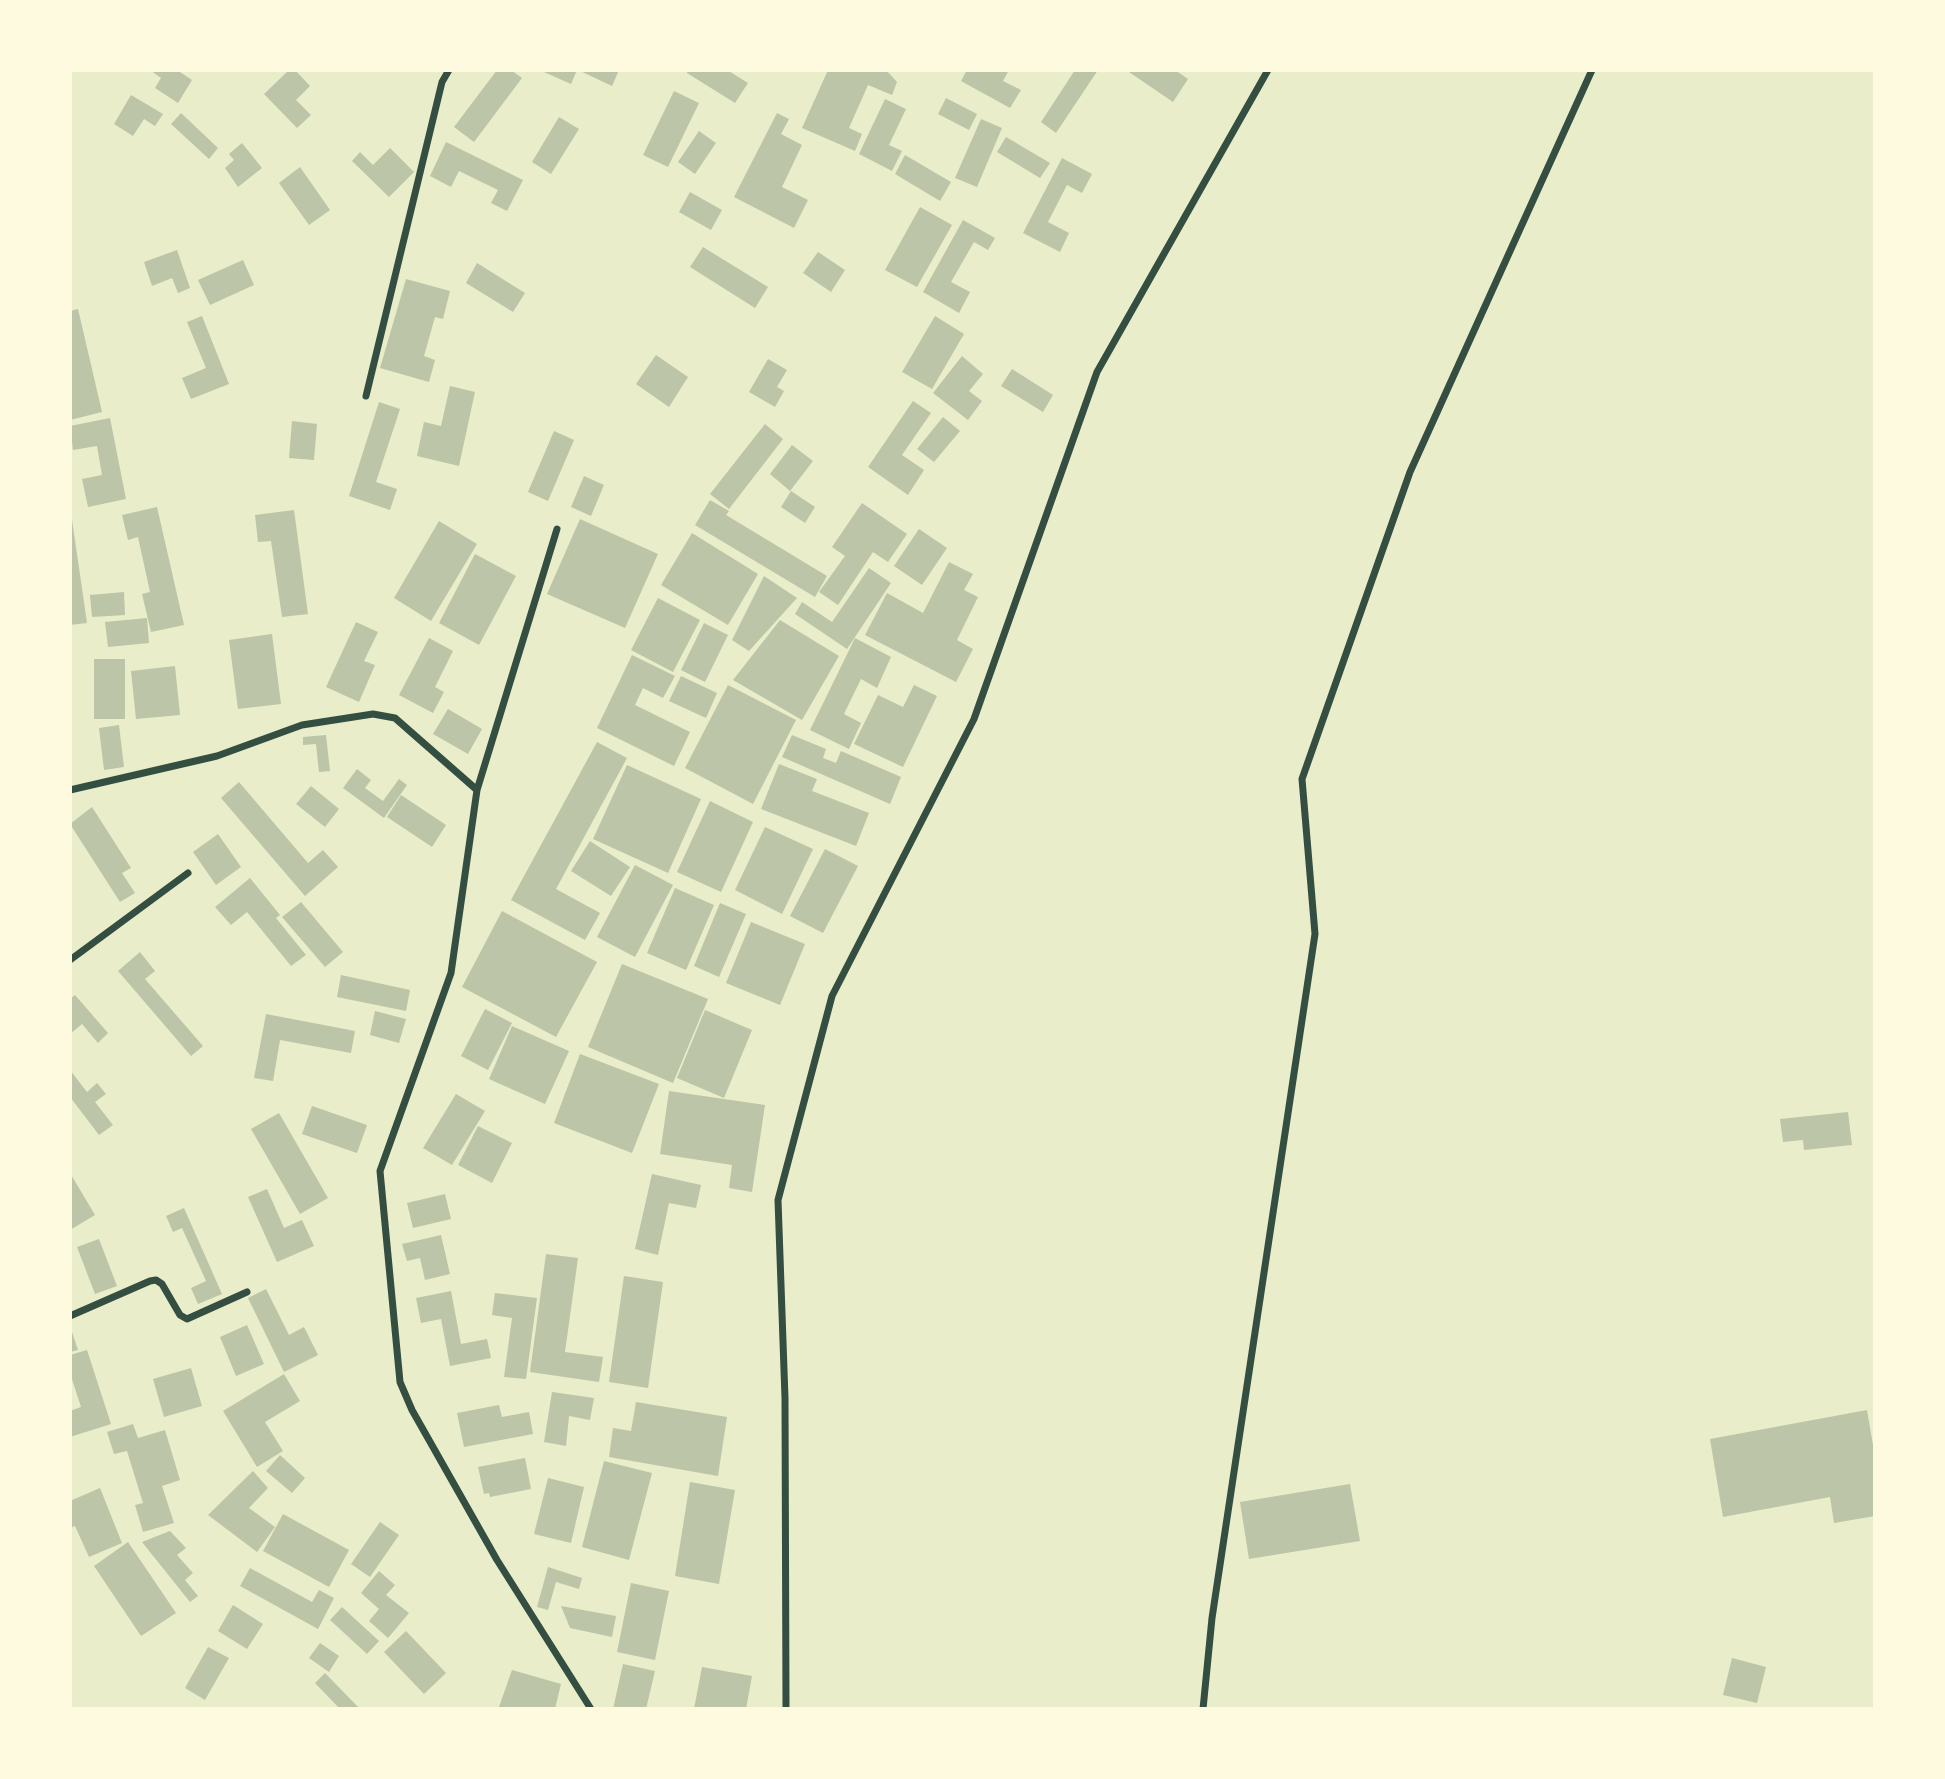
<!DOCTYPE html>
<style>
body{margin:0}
#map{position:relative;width:1945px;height:1779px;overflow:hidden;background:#e9edc9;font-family:"Space Grotesk",sans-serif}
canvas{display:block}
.frame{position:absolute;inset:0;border:72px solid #fefae0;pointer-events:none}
</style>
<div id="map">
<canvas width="1945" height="1779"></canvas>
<div class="frame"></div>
</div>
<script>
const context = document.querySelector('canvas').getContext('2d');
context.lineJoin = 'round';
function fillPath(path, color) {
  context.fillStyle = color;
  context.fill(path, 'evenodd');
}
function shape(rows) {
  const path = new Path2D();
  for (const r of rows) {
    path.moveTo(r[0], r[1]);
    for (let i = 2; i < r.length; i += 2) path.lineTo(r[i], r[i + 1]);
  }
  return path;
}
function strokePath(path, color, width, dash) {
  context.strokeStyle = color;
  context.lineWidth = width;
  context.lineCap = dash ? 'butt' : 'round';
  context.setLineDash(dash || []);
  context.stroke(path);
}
fillPath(shape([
 [150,70,177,70,192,80,178,103,155,88,161,78],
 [289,70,295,70,310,86,296,100,311,115,297,128,264,94],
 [497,70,511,70,522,78,474,142,454,127],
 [545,70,577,70,571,84,544,72],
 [578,70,619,70,612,86],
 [688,70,727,70,748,83,735,103,687,73],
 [828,70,886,70,897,82,892,95,868,85,849,128,862,134,855,151,802,128],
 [967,70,1009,70,1003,81,1021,90,1010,108,961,81],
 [1075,70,1098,70,1056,133,1041,122],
 [1126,70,1175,70,1188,79,1173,102],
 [674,91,699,103,668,167,643,155],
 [131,95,163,114,155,126,144,119,133,136,114,124],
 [946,98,977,114,969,130,938,114],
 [885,99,906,109,889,145,902,151,892,171,859,154],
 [181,113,218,148,209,159,171,124],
 [777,113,789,119,781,134,802,145,782,187,808,200,794,228,734,197],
 [559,117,579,129,551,174,532,162],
 [981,119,1002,128,977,187,955,178],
 [699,131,716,143,695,174,678,162],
 [1006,137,1050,163,1040,178,997,152],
 [446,142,523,180,507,211,491,203,498,190,459,171,451,187,430,176],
 [242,143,262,168,238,187,225,168,234,160,229,154],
 [390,148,414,172,389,197,352,161,360,152,373,165],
 [905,155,951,182,940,201,895,174],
 [1062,158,1092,174,1082,193,1067,185,1048,222,1069,233,1060,252,1023,233],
 [300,167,330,210,309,225,279,183],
 [690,192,722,210,711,230,679,212],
 [920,207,952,225,917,287,885,270],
 [963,220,995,238,988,250,974,242,951,282,970,292,959,313,923,292],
 [703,247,768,287,755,308,690,267],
 [177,250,190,288,178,293,172,278,152,286,144,262],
 [818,252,845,270,831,292,803,273],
 [243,260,254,285,210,305,198,280],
 [477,263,525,293,513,312,466,283],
 [406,279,450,291,443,319,435,317,424,356,435,360,429,382,380,368],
 [78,309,102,412,70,420,70,311],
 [202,316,229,384,191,399,182,378,206,368,187,322],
 [935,316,964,334,932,389,902,372],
 [656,355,688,377,669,407,636,384],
 [962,356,983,374,969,391,982,401,968,420,933,393],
 [768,359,787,370,777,387,784,391,775,407,749,392],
 [1012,369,1053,395,1043,412,1001,386],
 [450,386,475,392,459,466,417,456,424,422,441,426],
 [913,401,931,413,902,455,924,470,908,495,868,467],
 [379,402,400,409,376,482,397,489,390,510,349,496],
 [943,417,960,431,934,462,917,449],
 [110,418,126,499,88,507,82,479,102,475,97,446,73,450,70,426],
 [292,421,317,424,314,460,289,458],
 [765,424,783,439,729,509,710,494],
 [554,431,574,440,548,501,528,492],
 [792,445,813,461,790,491,770,474],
 [584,476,604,485,591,516,571,507],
 [791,491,815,507,805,523,781,507],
 [710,500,729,511,726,515,827,576,815,597,695,525],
 [862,503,907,534,888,562,873,552,838,605,819,592,845,556,832,547],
 [70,506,87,623,70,625],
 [157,507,184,625,151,632,142,594,150,592,138,537,128,540,122,515],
 [294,510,308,614,282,617,271,541,258,542,255,515],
 [580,519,658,554,625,628,547,594],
 [439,521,477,544,431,621,394,598],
 [919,529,947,548,922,585,894,566],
 [692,533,758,574,728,625,661,585],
 [475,554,516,576,479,645,439,623],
 [949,562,973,574,964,590,978,597,957,640,973,649,956,682,865,635,887,593,923,613],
 [869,568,891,583,847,649,795,614,802,602,832,622],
 [764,576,797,598,749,651,732,640],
 [124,592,125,615,92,617,90,595],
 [658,598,700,620,673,672,631,650],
 [147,618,149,643,108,647,105,622],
 [780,620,839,656,802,720,733,680],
 [356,622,378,632,364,661,375,665,359,702,326,687],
 [704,623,728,635,705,682,681,670],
 [272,634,281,704,238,709,229,640],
 [429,638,453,651,435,687,444,692,433,713,399,695],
 [855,638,891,657,877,688,861,679,844,714,861,723,849,749,810,730],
 [632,655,675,676,663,698,643,688,635,705,690,732,674,766,597,728],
 [94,659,125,659,125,719,94,719],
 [175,666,180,715,136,719,131,671],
 [681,676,717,693,706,718,669,701],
 [728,685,796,720,753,804,685,768],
 [914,685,937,696,903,767,854,744,878,695,903,707],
 [448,709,482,729,468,754,433,734],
 [119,725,124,767,104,770,99,728],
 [326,735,330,771,319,772,316,744,303,745,303,737],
 [792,735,826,749,823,758,836,763,841,751,901,777,890,804,782,757],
 [597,742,627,758,556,889,600,913,585,940,511,900],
 [779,764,817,779,812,791,869,813,856,846,761,809],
 [627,765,701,799,668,873,593,839],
 [357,769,371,780,365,788,383,801,399,779,407,785,384,818,343,788],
 [239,782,308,863,323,850,338,867,305,896,221,798],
 [311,786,339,809,325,827,296,804],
 [401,795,446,825,432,847,387,817],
 [710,801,753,822,721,892,677,872],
 [92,807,131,868,122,873,135,893,120,902,70,824],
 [765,827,813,849,782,914,735,890],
 [218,834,241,867,216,885,193,852],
 [590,841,630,867,611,896,571,871],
 [825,849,858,866,823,933,790,916],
 [635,865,673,885,635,957,597,937],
 [250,878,280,915,276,918,306,955,291,966,247,912,231,925,215,907],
 [675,888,714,905,686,970,647,953],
 [301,902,343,952,325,967,282,917],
 [720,903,746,914,719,977,694,966],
 [502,911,597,962,556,1037,462,987],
 [751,922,805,944,780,1005,726,983],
 [140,952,155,971,145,979,203,1046,191,1056,118,971],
 [622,964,708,999,673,1083,588,1047],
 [341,975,410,990,406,1011,337,997],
 [75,995,108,1033,98,1043,82,1024,70,1034,70,999],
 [485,1009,512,1023,488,1070,461,1056],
 [705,1010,752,1030,724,1098,677,1078],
 [375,1011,406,1019,399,1043,370,1035],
 [266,1014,355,1031,351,1053,280,1040,273,1081,254,1078],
 [512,1026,569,1051,545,1104,489,1079],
 [580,1054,659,1084,632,1153,554,1123],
 [70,1070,87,1092,97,1083,106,1094,95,1102,113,1125,99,1135,70,1097],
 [669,1091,765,1105,752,1192,729,1188,732,1165,660,1154],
 [456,1094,485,1111,452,1165,423,1148],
 [312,1106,367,1125,357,1153,302,1134],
 [1848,1112,1852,1145,1804,1150,1803,1140,1783,1142,1780,1119],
 [279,1113,328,1198,300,1214,251,1129],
 [478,1126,512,1143,492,1183,458,1165],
 [70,1173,95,1215,70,1230],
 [652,1174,701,1185,696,1208,669,1203,658,1255,635,1249],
 [267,1189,284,1228,302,1220,314,1246,277,1262,248,1197],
 [445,1194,451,1219,413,1228,407,1203],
 [184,1208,222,1294,198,1304,191,1288,206,1281,182,1228,173,1232,166,1216],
 [441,1235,450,1274,425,1280,420,1258,407,1261,402,1244],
 [99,1239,117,1286,95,1294,77,1247],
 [546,1254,578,1258,565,1352,603,1357,599,1382,530,1372],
 [624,1276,663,1282,648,1388,609,1382],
 [266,1289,289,1335,304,1327,318,1355,284,1372,248,1298],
 [451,1291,461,1344,487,1339,491,1358,450,1366,441,1319,421,1323,416,1298],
 [495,1293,537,1298,526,1379,504,1377,512,1318,492,1315],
 [247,1325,264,1364,236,1376,220,1337],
 [70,1326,78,1350,70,1352],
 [87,1350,111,1424,70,1437,70,1411,81,1407,70,1373,70,1355],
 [191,1368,202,1406,164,1417,153,1379],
 [284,1374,300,1401,265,1422,283,1451,257,1467,223,1411],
 [552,1392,594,1398,590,1420,569,1416,566,1446,544,1442],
 [636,1402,727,1417,718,1476,609,1457,613,1428,631,1431],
 [499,1405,502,1417,529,1412,533,1434,464,1447,457,1413],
 [1867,1410,1875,1457,1875,1516,1834,1523,1830,1497,1723,1517,1710,1439],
 [133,1424,138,1438,165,1430,180,1480,162,1486,174,1523,143,1532,135,1505,143,1503,127,1451,114,1454,107,1432],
 [280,1455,305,1478,292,1493,266,1471],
 [525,1458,531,1489,490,1497,489,1493,484,1494,478,1467],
 [604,1461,652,1473,629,1560,582,1547],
 [253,1471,268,1488,249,1508,275,1527,257,1552,208,1515],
 [548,1478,584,1487,571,1543,534,1534],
 [690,1482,735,1490,719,1584,675,1576],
 [1350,1484,1360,1541,1249,1559,1240,1502],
 [100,1488,122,1543,89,1557,75,1526,70,1528,70,1501],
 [283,1514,349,1550,329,1587,263,1551],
 [380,1522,399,1535,370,1577,351,1564],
 [170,1531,186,1548,177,1555,193,1573,185,1580,198,1596,190,1602,142,1542],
 [128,1542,176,1613,141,1636,94,1566],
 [548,1567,582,1578,579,1589,556,1582,548,1610,537,1607],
 [250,1568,312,1602,319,1590,334,1598,318,1629,240,1586],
 [379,1571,395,1585,386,1595,409,1613,388,1638,369,1621,379,1609,361,1593],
 [631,1583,669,1591,655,1660,617,1652],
 [233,1605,263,1624,247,1649,218,1631],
 [561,1606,616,1616,612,1637,570,1628],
 [342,1607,379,1641,367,1654,330,1620],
 [406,1631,446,1673,424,1694,384,1652],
 [320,1643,339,1656,329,1672,309,1658],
 [208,1647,229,1658,205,1700,185,1688],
 [1732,1658,1766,1667,1757,1703,1723,1695],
 [623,1664,655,1671,646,1709,613,1709],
 [702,1667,752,1676,746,1709,694,1709],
 [512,1670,561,1684,555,1709,499,1707],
 [325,1673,360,1709,340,1709,315,1683]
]), '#bcc5a7');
strokePath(shape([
 [366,396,442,82,449,70],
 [557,529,477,790,451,973,380,1171,400,1382,412,1410,497,1560,591,1709],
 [70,790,217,756,302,725,373,714,395,718,477,790],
 [70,960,188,873],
 [70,1316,150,1281,156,1280,162,1284,180,1315,187,1319,247,1292],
 [786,1709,785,1398,778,1200,832,996,974,719,1097,372,1268,70],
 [1203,1709,1212,1618,1315,934,1302,779,1410,472,1592,70]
]), '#344e41', 7);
</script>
